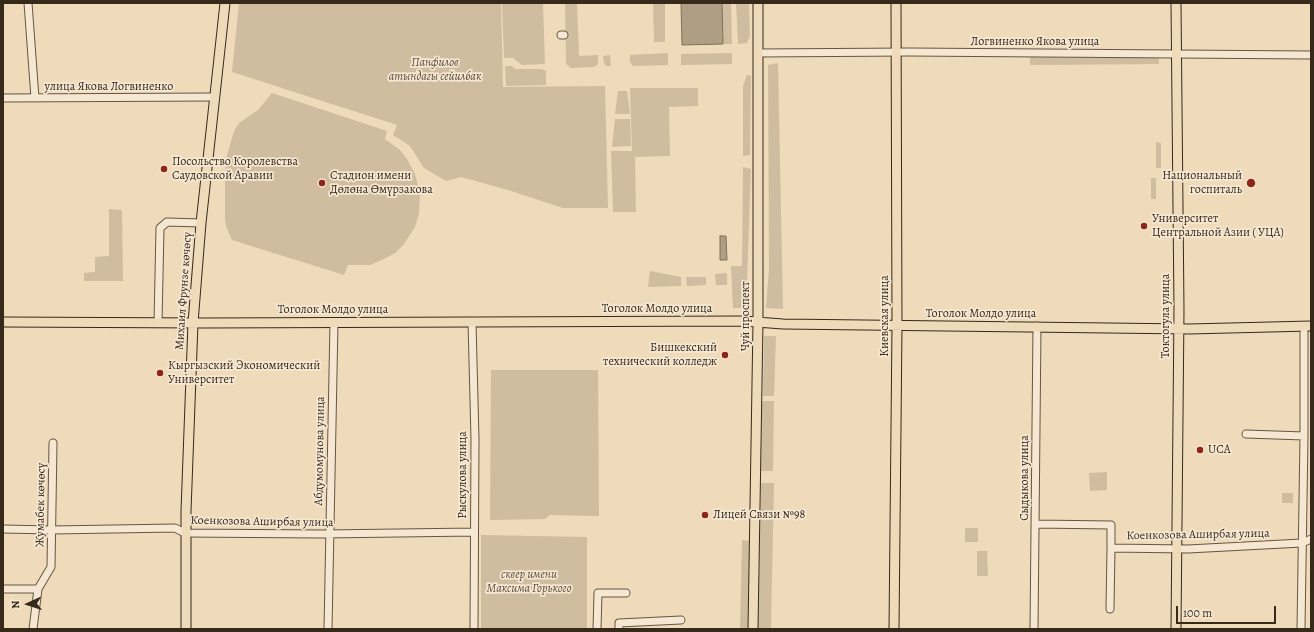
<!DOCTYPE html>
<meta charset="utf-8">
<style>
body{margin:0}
#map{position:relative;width:1314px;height:632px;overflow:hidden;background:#efdaba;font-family:Alegreya,serif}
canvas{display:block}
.frame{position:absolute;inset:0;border:4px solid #372a1b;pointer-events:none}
.north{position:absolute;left:8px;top:584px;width:40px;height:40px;-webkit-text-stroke:3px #f5e7d2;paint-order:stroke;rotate:267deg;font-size:11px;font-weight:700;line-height:16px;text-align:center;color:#372a1b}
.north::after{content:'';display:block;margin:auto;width:14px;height:18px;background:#372a1b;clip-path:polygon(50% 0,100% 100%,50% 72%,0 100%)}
.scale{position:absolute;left:1176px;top:606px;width:100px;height:18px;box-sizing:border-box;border:2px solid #372a1b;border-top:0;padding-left:5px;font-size:12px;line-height:14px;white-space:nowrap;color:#372a1b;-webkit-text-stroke:3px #f5e7d2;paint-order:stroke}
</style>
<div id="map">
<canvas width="1314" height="632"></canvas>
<div class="frame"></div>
<div class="north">N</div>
<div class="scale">100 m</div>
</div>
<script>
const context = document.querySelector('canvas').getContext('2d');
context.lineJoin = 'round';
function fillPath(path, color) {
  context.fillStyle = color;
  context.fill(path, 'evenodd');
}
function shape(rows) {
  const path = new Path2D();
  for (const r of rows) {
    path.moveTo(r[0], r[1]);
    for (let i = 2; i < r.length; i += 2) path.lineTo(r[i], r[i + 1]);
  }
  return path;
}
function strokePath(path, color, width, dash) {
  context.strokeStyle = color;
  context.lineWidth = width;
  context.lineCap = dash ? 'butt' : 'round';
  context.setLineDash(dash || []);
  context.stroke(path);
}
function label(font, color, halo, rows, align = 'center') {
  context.font = font + ' Alegreya,serif';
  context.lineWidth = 3.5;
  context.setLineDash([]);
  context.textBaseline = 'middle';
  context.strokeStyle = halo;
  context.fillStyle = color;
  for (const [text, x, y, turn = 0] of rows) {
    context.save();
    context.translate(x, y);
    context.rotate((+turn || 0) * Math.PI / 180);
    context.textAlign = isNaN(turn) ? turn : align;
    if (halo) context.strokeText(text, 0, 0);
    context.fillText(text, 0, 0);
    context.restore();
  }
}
fillPath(shape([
 [239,3,501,3,503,87,605,86,608,208,563,208,508,190,461,177,446,181,424,168,410,146,393,135,397,125,232,72],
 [502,3,543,3,545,64,522,65,513,58,504,58],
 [565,3,577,3,579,56,598,55,598,64,594,67,571,68,566,64],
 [653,3,665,3,665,42,654,42],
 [722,3,731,3,732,44,723,44],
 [736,3,749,3,750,36,747,43,738,44],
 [668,53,668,65,633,66,630,62,630,55],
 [732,53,732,64,681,65,681,54],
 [610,55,611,66,606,66,604,63,603,56],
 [1030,57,1159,58,1159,64,1030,65],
 [778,63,783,309,766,308,769,269,768,65],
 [505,66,512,66,515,69,542,69,546,71,546,85,506,86],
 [747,75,751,76,750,155,743,156,743,86],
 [630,88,698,88,698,106,669,107,670,156,635,157,636,212,613,212,611,151,632,151],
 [618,91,627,91,630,114,615,114],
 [272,93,387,131,385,139,400,150,407,159,415,174,420,194,419,214,415,227,404,244,395,253,384,259,370,265,348,265,344,275,232,240,226,226,225,217,225,175,226,159,234,131,239,123,258,110],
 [615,119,630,119,631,146,612,147],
 [1156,142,1161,143,1161,168,1156,168],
 [743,167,751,169,746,308,733,308,731,266,742,266],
 [1151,178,1156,178,1156,199,1151,199],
 [109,209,122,210,123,281,84,281,84,273,95,272,95,257,109,256],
 [650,271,681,277,681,286,648,287],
 [727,273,727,285,716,285,715,274],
 [686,277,706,277,706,285,687,286],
 [764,336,776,336,774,396,763,396],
 [491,370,598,370,599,516,550,515,545,519,490,520],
 [762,401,774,401,773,471,761,471],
 [1107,472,1107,490,1090,491,1089,473],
 [761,483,774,483,771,629,758,629],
 [1282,493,1293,493,1293,503,1282,503],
 [965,528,978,528,978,542,965,542],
 [481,535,587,537,587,629,481,629],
 [742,540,750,541,748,629,740,629],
 [977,551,987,551,988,576,977,576]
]), '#d0bc9f');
const water = shape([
 [681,3,722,3,723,44,682,45,681,3],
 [720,236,726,236,727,260,720,260,720,236]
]);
fillPath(water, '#b09e84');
strokePath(water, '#80705a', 1);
const minor = shape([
 [28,3,35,98],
 [561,35,564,35],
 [758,53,909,52,1311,55],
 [3,98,215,97],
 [472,322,475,439,474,629],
 [158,323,160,228,167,222,201,223],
 [1246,434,1304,436],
 [1036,524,1111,525,1111,548,1188,549,1302,543,1311,539],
 [3,529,52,530,175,528,185,533,323,534,474,532],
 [3,589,38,589],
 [1110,609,1111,548],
 [33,629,38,589,51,567,53,443],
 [328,629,334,322],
 [597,629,598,593,626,593],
 [619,629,619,623,681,620],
 [1034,629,1037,326],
 [1301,629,1304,436,1304,326]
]);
const major = shape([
 [1176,3,1179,310,1176,629],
 [3,322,204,323,743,321,783,324,1189,329,1311,326],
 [186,629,186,511,193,323,201,223,225,3],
 [753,629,758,322,758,3],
 [894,629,897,325,896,3]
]);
strokePath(minor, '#655643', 9);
strokePath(major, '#372a1b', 11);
strokePath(minor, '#f5e7d2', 7);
strokePath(major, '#efdaba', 9);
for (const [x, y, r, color] of [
 [164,169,4,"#8f2418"],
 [322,183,4,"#8f2418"],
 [1251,183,5,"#8f2418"],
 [1144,226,4,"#8f2418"],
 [725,355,4,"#8f2418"],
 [160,373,4,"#8f2418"],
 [1200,450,4,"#8f2418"],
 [705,515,4,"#8f2418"]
]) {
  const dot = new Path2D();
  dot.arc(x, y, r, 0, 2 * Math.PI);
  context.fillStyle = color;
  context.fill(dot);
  strokePath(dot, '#f5e7d2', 1.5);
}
label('12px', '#372a1b', '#f5e7d2', [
 ["Логвиненко Якова улица",1035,42],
 ["улица Якова Логвиненко",109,87],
 ["Михаил Фрунзе көчөсү",184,291,-86],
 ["Тоголок Молдо улица",657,309],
 ["Тоголок Молдо улица",333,310],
 ["Тоголок Молдо улица",981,314],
 ["Чуй проспект",746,316,-90],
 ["Киевская улица",885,316,-90],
 ["Токтогула улица",1166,316,-90],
 ["Абдумомунова улица",320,451,-89],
 ["Рыскулова улица",463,475,-90],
 ["Сыдыкова улица",1025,478,-90],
 ["Жумабек көчөсү",41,505,-89],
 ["Коенкозова Аширбая улица",262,522,1],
 ["Коенкозова Аширбая улица",1198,535,-1]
]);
label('italic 12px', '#5d4e3c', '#f5e7d2', [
 ["Панфилов",435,63],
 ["атындагы сейилбак",435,77],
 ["сквер имени",529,575],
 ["Максима Горького",529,589]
]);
label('12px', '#372a1b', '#f5e7d2', [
 ["Посольство Королевства",172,162],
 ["Саудовской Аравии",172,176],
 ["Стадион имени",330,176],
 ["Дөлөна Өмүрзакова",330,190],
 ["Национальный",1242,176,"right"],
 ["госпиталь",1242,190,"right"],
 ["Университет",1152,219],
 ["Центральной Азии ( УЦА)",1152,233],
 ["Бишкекский",717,348,"right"],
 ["технический колледж",717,362,"right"],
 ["Кыргызский Экономический",168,366],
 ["Университет",168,380],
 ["UCA",1208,450],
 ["Лицей Связи №98",713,515]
], 'left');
</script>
